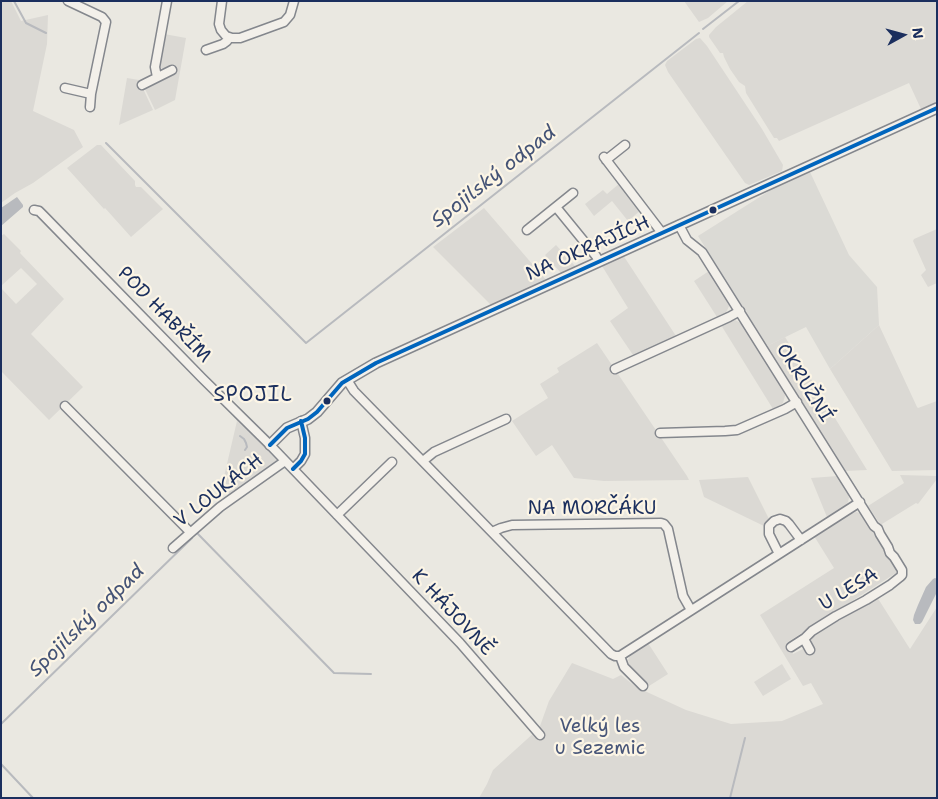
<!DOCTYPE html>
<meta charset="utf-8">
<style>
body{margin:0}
#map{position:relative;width:938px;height:799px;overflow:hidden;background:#eae8e1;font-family:"Shantell Sans",sans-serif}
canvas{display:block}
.frame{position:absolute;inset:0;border:2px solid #1b2f5e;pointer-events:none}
.north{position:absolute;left:878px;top:10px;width:50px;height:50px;-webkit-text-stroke:4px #fcf5e5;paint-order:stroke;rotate:83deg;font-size:14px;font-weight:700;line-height:20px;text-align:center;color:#1b2f5e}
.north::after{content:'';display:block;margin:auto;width:18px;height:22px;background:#1b2f5e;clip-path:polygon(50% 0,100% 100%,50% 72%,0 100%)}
</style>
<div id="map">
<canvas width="938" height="799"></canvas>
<div class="frame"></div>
<div class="north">N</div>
</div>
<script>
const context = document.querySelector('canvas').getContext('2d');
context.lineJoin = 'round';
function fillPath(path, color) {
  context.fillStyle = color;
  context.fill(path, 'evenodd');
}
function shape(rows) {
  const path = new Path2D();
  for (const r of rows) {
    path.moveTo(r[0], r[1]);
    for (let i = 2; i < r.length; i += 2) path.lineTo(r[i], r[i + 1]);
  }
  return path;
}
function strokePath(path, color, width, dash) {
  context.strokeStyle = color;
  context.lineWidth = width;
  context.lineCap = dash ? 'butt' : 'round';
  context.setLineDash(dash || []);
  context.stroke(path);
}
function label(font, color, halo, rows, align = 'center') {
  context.font = font + ' "Shantell Sans",sans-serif';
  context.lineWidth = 4.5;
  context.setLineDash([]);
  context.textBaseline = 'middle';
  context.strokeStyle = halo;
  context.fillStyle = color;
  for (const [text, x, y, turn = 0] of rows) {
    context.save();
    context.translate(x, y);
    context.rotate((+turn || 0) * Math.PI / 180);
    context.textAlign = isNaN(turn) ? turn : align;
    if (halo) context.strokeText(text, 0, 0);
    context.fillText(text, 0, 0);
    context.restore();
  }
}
fillPath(shape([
 [810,172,849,255,877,287,879,325,830,369,806,327,767,346,698,236,774,188]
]), '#dbdad5');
fillPath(shape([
 [1,1,11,1,21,21,48,15,47,44,33,111,74,130,83,147,33,183,15,193,1,203],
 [684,1,728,1,708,18,699,22],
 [748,1,937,1,937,103,921,109,909,83,779,141,777,138,774,138,746,93,745,86,739,82,730,69,724,57,723,53,720,53,718,50,709,37,709,35,716,27],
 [164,34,186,38,175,100,155,110,144,87,175,73,172,66,164,69,161,68,159,65],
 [700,38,707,46,762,129,783,165,782,171,749,185,745,183,668,72,665,65,667,61,696,39],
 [127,78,139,80,153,110,119,125],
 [97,145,101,145,135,181,135,185,136,187,141,187,163,209,131,237,105,208,104,209,67,168],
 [620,183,641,210,628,221,612,201,594,216,585,204,603,190,607,194],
 [484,208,546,280,491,305,433,247],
 [937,229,937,283,928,287,921,275,926,270,913,241,914,239],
 [4,234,21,251,20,253,64,299,31,334,83,387,49,420,1,371,1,288,16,304,37,284,21,268,1,286,1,236],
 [556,245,576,267,561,273,545,255],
 [623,255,676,336,633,355,610,321,628,308,602,266],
 [709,271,728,301,729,306,726,313,717,317,694,281],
 [735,320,739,322,743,325,784,390,785,396,783,403,779,406,773,409,721,325],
 [879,325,917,407,918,408,937,401,937,470,892,471,830,369],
 [785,337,801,363,867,470,845,471,767,346],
 [597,343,687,476,689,480,604,481,574,478,552,445,536,456,512,421,548,398,540,384,559,372,557,368],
 [235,414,277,456,278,460,277,464,272,468,267,468,241,486,241,489,230,495,228,492,232,490,223,481,237,421,233,416],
 [900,475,937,476,937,479,918,504,916,503,882,524,883,527,882,527,868,506,904,483],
 [838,476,848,494,849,498,848,502,845,506,827,517,811,478],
 [748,477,769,519,764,526,704,497,699,480],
 [856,512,860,513,863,516,896,569,896,573,786,643,793,654,803,649,806,653,814,648,811,641,813,637,877,597,910,649,937,607,937,798,479,798,487,784,493,770,536,731,540,726,549,701,572,663,613,679,621,675,636,687,686,710,731,724,782,721,823,704,811,683,803,686,760,615,834,568,814,536,850,514],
 [648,643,668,674,649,686,630,666,628,660,631,653],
 [782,664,791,679,763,696,754,682]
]), '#dbd9d4');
fillPath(shape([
 [17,197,23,205,23,207,1,226,1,208],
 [935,578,937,579,937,592,922,622,920,624,915,624,913,620,914,615,918,605,926,587,933,579]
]), '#b8babe');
strokePath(shape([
 [14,1,26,23,46,33],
 [703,29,739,1],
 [106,143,306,343,699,33],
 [240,436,244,439,246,443,247,447,245,450],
 [197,533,334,673,371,674],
 [1,724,192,538],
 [1,764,33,798],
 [730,798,745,738]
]), '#b8babe', 2);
const minor = shape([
 [68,1,102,17,106,22,91,94,90,107],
 [222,1,219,24,221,30,226,36,232,38,240,38,284,22,290,15,294,1],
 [206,50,223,44,227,41,229,38],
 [157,77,155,67,167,1],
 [142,85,172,70],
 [65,88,91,94],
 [604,157,662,233],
 [606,160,625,145],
 [556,207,596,256,599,261],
 [34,210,39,211,44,216,202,378,270,445,460,643,540,735],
 [679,225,687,240,702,252,874,526,878,529,880,534,888,547,890,553,894,557,902,570,902,575,900,577,890,585,866,600,836,616,812,631,805,638,791,647],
 [527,230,573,193],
 [615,369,729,317,740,311],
 [347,380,354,391,611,654,615,656,620,656,624,667,643,686],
 [65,406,190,532],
 [660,433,725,431,737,430,785,409,797,402],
 [423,461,434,452,506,419],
 [293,469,301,461,305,454,305,438,301,421],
 [337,515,392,462],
 [492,532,501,528,512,525,661,523,664,524,668,529,683,596,691,610],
 [173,548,220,507,285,461],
 [779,554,769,534,769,526,774,521,780,519,786,521,789,524,801,540],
 [804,639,810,650],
 [620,656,860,502]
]);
const tertiary = shape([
 [270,445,287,428,308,419,317,412,342,383,376,363,937,108]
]);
strokePath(minor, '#84878d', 11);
strokePath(tertiary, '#84878d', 12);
strokePath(minor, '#f3f0ea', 8);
strokePath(tertiary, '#f3f0ea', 9);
strokePath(shape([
 [270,445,287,428,308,419,317,412,342,383,376,363,937,108],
 [293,469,301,461,305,454,305,438,301,421]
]), '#0065bd', 4);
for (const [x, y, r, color] of [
 [713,210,4.5,"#1b2f5e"],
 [327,401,4.5,"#1b2f5e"]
]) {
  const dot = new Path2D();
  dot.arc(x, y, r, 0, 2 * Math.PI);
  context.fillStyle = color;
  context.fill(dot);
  strokePath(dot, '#fcf5e5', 2);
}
label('19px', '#1b2f5e', '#fcf5e5', [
 ["NA OKRAJÍCH",588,249,-24],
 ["POD HABŘÍM",164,315,46],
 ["OKRUŽNÍ",804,383,58],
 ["V LOUKÁCH",219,491,-38],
 ["NA MORČÁKU",592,509],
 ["U LESA",849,590,-31],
 ["K HÁJOVNĚ",452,613,47]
]);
label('19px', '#485679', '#fcf5e5', [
 ["Velký les",600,727],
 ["u Sezemic",600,749]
]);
label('italic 20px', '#445376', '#fcf5e5', [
 ["Spojilský odpad",494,177,-38],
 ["Spojilský odpad",87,621,-44]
]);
context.letterSpacing = '1px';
label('21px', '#1b2f5e', '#fcf5e5', [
 ["SPOJIL",253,396]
]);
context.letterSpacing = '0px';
</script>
